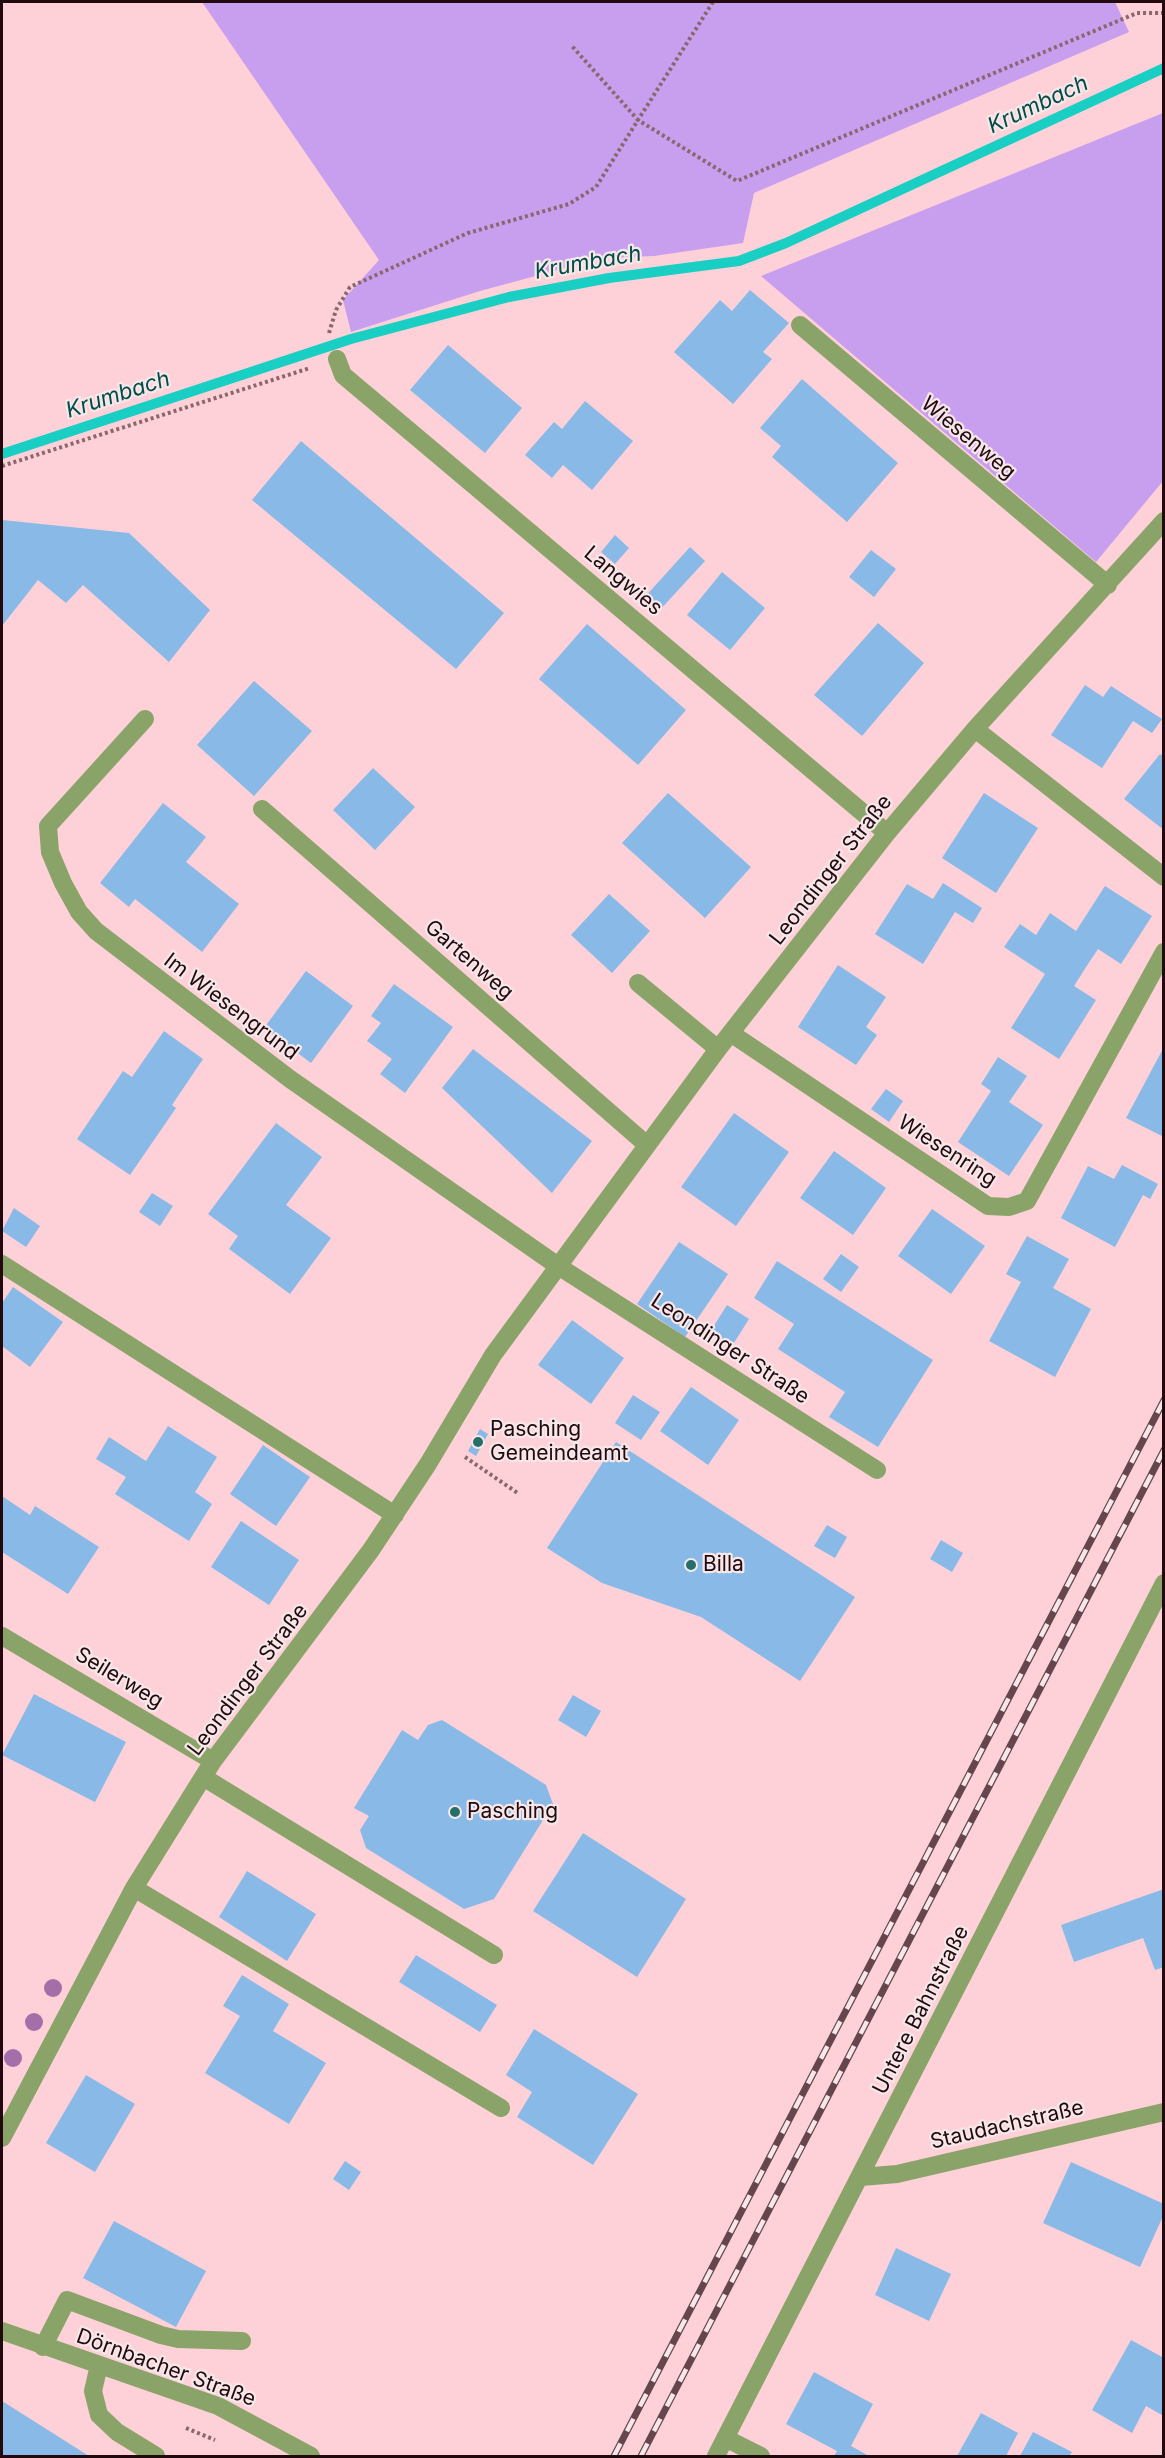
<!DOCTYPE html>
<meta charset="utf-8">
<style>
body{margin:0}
#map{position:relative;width:1165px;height:2458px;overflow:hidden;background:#fed1d8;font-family:Inter,sans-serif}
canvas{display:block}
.frame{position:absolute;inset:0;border:3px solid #21090f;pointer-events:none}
</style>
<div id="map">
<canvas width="1165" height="2458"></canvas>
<div class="frame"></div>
</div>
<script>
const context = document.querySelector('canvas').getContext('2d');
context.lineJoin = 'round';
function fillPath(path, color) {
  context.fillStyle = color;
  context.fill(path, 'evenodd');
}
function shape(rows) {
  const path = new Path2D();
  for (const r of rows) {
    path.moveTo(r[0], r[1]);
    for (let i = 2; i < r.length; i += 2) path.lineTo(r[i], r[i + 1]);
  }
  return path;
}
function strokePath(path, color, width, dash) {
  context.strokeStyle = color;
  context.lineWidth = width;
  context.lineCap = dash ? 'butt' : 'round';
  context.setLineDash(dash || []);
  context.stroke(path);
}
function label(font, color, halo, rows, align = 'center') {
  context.font = font + ' Inter,sans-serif';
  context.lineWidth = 4.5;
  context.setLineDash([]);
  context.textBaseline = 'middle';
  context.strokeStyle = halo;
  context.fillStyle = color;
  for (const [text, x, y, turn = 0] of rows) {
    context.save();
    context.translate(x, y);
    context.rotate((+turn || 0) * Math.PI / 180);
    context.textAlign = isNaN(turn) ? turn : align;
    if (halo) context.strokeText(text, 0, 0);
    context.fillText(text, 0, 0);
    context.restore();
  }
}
fillPath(shape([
 [202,2,1115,2,1129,32,754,193,743,243,654,256,602,258,480,291,351,332,343,300,379,260],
 [1163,113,1163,481,1096,562,761,276]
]), '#c89eef');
strokePath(shape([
 [2,454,351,339,509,297,609,278,739,261,786,243,1164,68]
]), '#19cfc4', 10);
fillPath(shape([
 [750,290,789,323,763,352,772,359,733,404,674,352,720,300,732,311],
 [448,345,522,408,485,453,410,390],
 [802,379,898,463,847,522,772,457,781,446,760,428],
 [585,401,633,441,592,490,563,465,552,478,525,455,554,422,562,429],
 [301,441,504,613,456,669,252,500],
 [2,520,129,533,210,610,169,662,83,585,66,603,38,580,2,626],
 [615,535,629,548,615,564,601,552],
 [690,547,705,561,658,612,643,599],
 [871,550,896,569,874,597,849,577],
 [722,572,765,608,730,650,687,615],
 [878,623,924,663,862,736,814,695],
 [587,624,686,710,638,765,539,679],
 [254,681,312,731,254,796,197,745],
 [1085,685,1103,697,1111,686,1162,719,1152,733,1133,721,1102,768,1051,735],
 [1160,754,1164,757,1164,830,1124,799],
 [373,768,415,807,375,850,333,810],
 [668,793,751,867,705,918,622,843],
 [984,793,1038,828,996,893,942,858],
 [163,803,206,837,186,862,239,904,202,952,135,899,129,907,100,883],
 [943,883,982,908,973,923,955,912,923,964,875,934,907,884,933,899],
 [1105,886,1152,916,1121,964,1098,949,1086,967,1074,986,1096,1000,1059,1059,1011,1028,1045,974,1004,947,1020,924,1036,935,1050,913,1076,931],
 [609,894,650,931,612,973,571,935],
 [838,965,886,997,866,1027,877,1035,856,1065,798,1027],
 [306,971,353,1006,311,1063,264,1028],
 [394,984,453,1027,405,1093,380,1074,392,1059,367,1041,381,1023,371,1016],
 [164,1031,203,1059,172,1105,176,1108,130,1175,77,1139,123,1071,132,1077],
 [1164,1047,1164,1137,1126,1118],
 [473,1049,592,1141,552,1193,442,1088],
 [998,1057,1027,1076,1009,1102,1043,1125,1009,1176,958,1142,991,1091,981,1084],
 [886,1089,903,1101,889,1122,871,1109],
 [734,1113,789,1152,736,1226,681,1187],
 [276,1123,322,1157,286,1205,331,1238,290,1294,229,1249,238,1236,208,1214],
 [834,1151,886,1188,853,1235,800,1198],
 [1122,1165,1158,1184,1150,1199,1143,1195,1115,1247,1061,1218,1088,1166,1114,1179],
 [152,1193,173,1206,160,1226,139,1212],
 [14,1208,40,1226,26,1247,2,1231],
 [932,1209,985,1246,951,1294,898,1256],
 [1027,1236,1069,1259,1053,1288,1091,1309,1055,1377,989,1341,1021,1282,1006,1274],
 [679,1242,728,1274,685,1337,637,1304],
 [841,1254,859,1267,841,1292,823,1279],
 [777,1261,933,1360,878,1447,829,1417,845,1392,778,1349,794,1324,754,1298],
 [13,1287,63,1322,30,1367,2,1346,2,1303],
 [727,1305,749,1319,732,1346,710,1332],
 [572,1320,624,1358,591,1404,538,1365],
 [691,1387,739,1420,708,1465,660,1431],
 [633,1395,660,1412,641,1440,615,1423],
 [168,1426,217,1457,195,1492,212,1504,189,1541,115,1494,126,1477,96,1459,109,1437,146,1461],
 [480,1429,488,1434,476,1456,468,1451],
 [616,1442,855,1597,800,1681,701,1617,602,1583,547,1548],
 [263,1445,310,1477,276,1526,230,1494],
 [2,1496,30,1515,35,1506,99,1547,68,1594,2,1552],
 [241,1521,299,1560,269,1605,211,1567],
 [827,1525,847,1537,835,1558,814,1546],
 [941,1540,963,1553,952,1572,930,1559],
 [34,1694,126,1742,95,1802,2,1755],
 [573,1695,601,1711,586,1737,558,1720],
 [442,1720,546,1785,553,1804,494,1899,464,1909,366,1848,360,1830,369,1816,354,1808,402,1730,418,1740,428,1725],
 [583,1833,686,1899,637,1977,533,1911],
 [247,1871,316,1914,287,1961,219,1917],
 [1164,1889,1164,1967,1155,1970,1143,1938,1074,1962,1061,1925],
 [416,1955,497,2005,480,2032,399,1982],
 [242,1975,289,2004,273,2031,326,2063,289,2124,205,2073,240,2016,223,2006],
 [534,2029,638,2094,593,2165,517,2117,532,2092,506,2075],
 [86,2075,135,2104,95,2172,46,2143],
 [345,2161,361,2172,349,2190,333,2179],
 [1071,2162,1164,2204,1164,2214,1140,2267,1043,2223],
 [114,2221,206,2271,176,2327,83,2278],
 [896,2248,951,2274,929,2321,875,2295],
 [1131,2340,1164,2358,1164,2412,1162,2415,1146,2406,1132,2433,1092,2410],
 [814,2372,873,2404,851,2446,869,2456,834,2456,837,2451,786,2424],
 [2,2401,89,2456,2,2456],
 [981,2413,1018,2433,1006,2456,957,2456],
 [1033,2432,1072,2452,1069,2456,1020,2456]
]), '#88b9e7');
strokePath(shape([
 [713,2,638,120,737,181,1137,13,1164,13],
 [329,333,336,310,350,287,468,233,569,204,596,187,638,120,571,45],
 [2,466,310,368],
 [465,1457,519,1494],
 [186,2428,215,2440]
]), '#89676d', 4, [3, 3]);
strokePath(shape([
 [800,325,1108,585],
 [337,359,343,375,887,833],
 [145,719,48,826,50,852,63,883,79,912,96,931,290,1079,558,1266,877,1470],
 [975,729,1164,877],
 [262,809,647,1145],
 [638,983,718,1049],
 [732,1034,988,1206,1009,1207,1027,1201,1164,952],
 [2,1264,395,1515],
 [2,1636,213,1761],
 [203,1777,494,1955],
 [134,1888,501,2108],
 [2,2138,134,1888,213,1761,371,1550,428,1464,493,1355,718,1049,887,833,975,729,1164,521],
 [861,2177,897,2174,1164,2112],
 [2,2331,218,2406,311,2456],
 [43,2347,67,2300,161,2335,178,2339,242,2341],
 [99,2365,93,2391,99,2415,117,2432,156,2456],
 [725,2438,761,2456],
 [716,2456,1164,1583]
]), '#89a368', 18);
const rail = shape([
 [614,2456,1164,1400],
 [641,2456,1164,1450]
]);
strokePath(rail, '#65464d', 7);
strokePath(rail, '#f6e7e9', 4.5, [14]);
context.fillStyle = '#a46ea9';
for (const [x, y] of [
 [53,1988],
 [34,2022],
 [13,2058]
]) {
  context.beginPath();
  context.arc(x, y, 9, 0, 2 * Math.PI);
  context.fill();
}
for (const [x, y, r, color] of [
 [478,1442,6,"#266f69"],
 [691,1565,6,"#266f69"],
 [455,1812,6,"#266f69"]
]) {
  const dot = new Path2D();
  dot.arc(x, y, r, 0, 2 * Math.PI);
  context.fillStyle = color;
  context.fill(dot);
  strokePath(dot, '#f6e7e9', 2);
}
label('21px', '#21090f', '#f6e7e9', [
 ["Wiesenweg",968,438,40],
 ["Langwies",623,581,40],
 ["Leondinger Straße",831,870,-52],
 ["Gartenweg",469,960,41],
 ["Im Wiesengrund",231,1007,37],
 ["Wiesenring",947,1151,33],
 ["Leondinger Straße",730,1349,33],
 ["Seilerweg",119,1678,31],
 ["Leondinger Straße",248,1680,-53],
 ["Untere Bahnstraße",921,2010,-63],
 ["Staudachstraße",1007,2125,-13],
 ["Dörnbacher Straße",166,2368,20]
]);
label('21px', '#21090f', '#f6e7e9', [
 ["Pasching",490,1430],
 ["Gemeindeamt",490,1454],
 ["Billa",703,1565],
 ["Pasching",467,1812]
], 'left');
label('italic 22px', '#024c47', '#f6e7e9', [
 ["Krumbach",1038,105,-25],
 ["Krumbach",588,263,-10],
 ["Krumbach",118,395,-18]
]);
</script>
